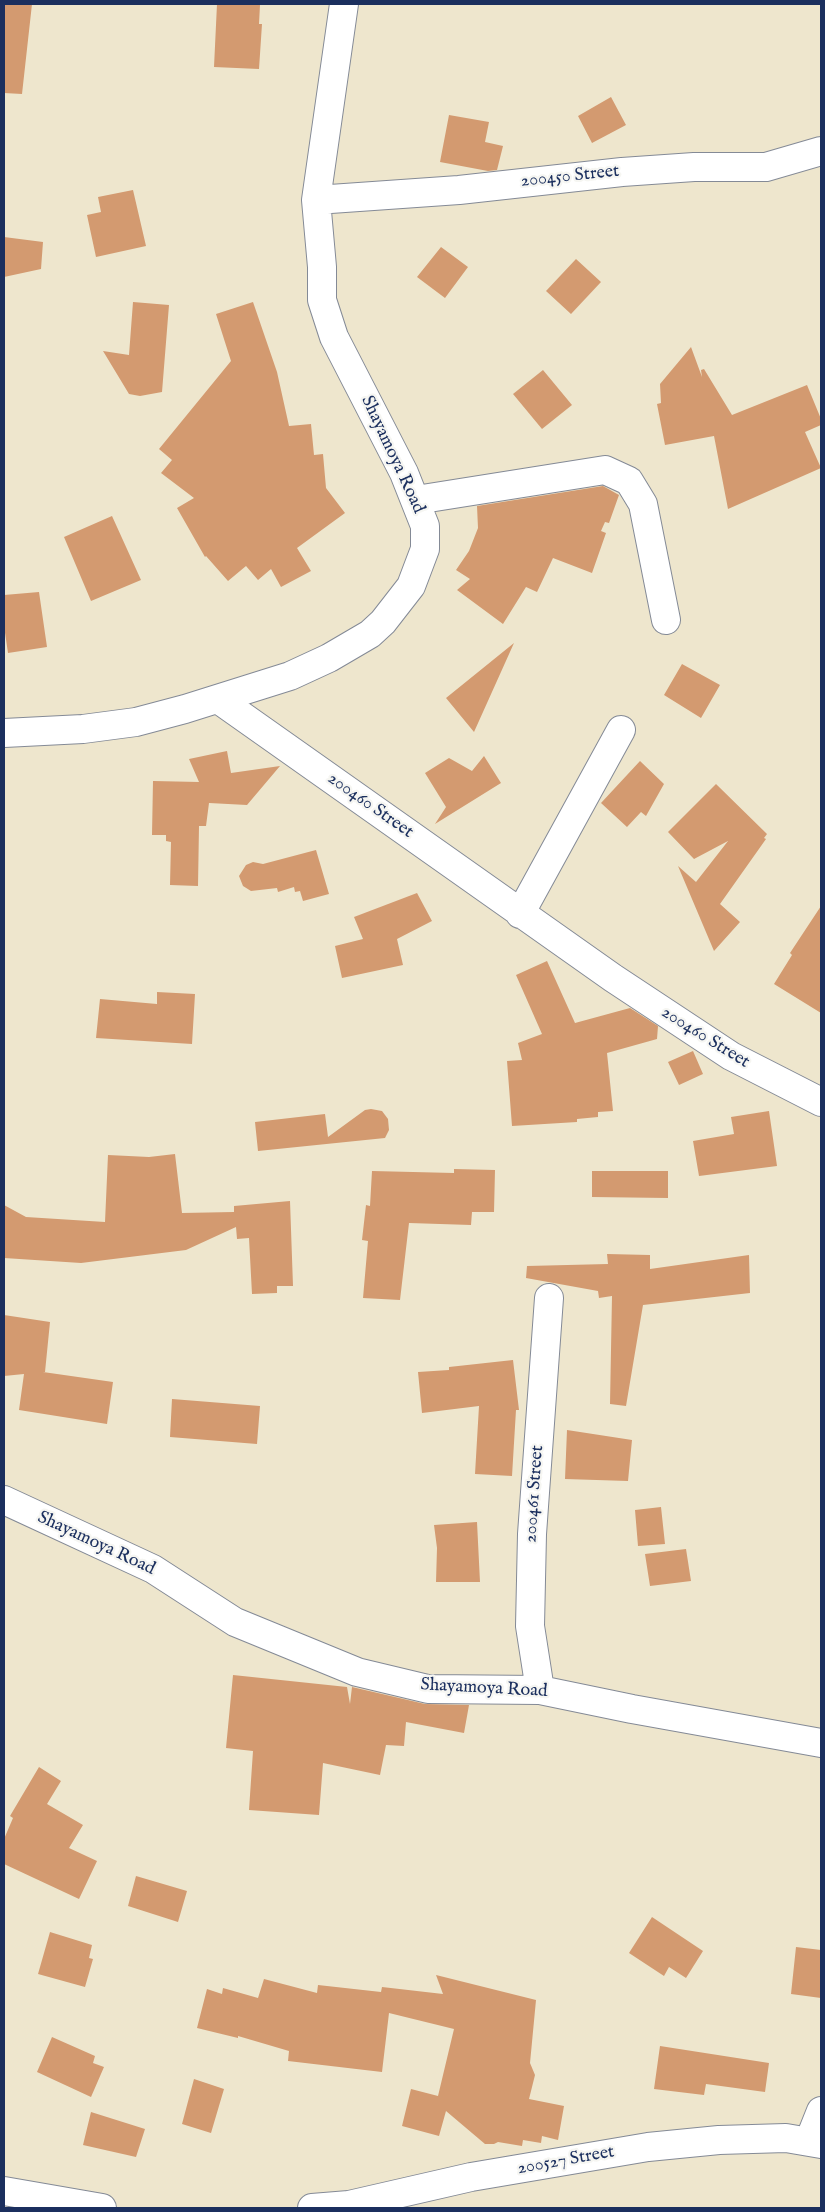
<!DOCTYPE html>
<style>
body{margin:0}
#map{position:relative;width:825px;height:2212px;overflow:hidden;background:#eee6cd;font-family:"IM FELL English",serif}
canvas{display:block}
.frame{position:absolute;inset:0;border:5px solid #1b2f5e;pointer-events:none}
</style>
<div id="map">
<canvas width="825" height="2212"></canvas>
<div class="frame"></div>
</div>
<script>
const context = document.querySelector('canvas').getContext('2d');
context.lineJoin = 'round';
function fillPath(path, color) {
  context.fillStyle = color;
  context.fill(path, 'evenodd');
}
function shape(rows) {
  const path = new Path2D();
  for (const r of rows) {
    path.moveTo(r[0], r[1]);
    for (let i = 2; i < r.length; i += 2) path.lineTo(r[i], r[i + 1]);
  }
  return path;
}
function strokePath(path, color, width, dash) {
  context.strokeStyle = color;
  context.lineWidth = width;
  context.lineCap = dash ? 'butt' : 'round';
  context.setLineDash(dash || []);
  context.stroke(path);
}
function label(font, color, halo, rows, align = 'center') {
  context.font = font + ' "IM FELL English",serif';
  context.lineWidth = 4.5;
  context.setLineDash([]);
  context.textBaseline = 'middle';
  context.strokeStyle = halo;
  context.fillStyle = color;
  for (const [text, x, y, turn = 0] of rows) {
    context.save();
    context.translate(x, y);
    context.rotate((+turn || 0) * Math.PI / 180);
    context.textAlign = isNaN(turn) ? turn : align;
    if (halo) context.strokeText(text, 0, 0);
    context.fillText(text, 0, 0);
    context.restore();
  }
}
fillPath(shape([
 [4,4,32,4,22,94,4,93],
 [217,4,260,5,259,24,262,24,259,69,214,67],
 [611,97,626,125,592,143,578,116],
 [449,115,489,122,485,142,503,146,497,170,488,171,440,162],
 [133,190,146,246,96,257,87,215,101,212,98,197],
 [4,237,43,242,41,269,4,277],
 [441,247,468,267,445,298,417,277],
 [576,259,601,282,571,314,546,291],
 [133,302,169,305,162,392,140,396,129,394,103,351,129,355],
 [253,302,277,372,289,426,311,424,314,455,323,454,326,488,345,513,297,548,311,571,281,587,271,569,258,580,246,566,228,581,206,556,205,557,177,508,194,498,161,473,172,460,159,449,231,361,216,314],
 [691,347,702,377,701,370,704,369,732,415,807,385,821,419,821,425,805,432,821,468,728,509,714,436,665,445,657,404,661,403,660,384],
 [543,370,572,405,542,429,513,394],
 [603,486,619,495,609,523,605,522,601,531,606,533,592,573,553,558,537,592,526,587,503,624,457,590,470,579,456,570,469,551,478,528,477,506],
 [112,516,141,580,91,601,64,537],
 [39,592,47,647,8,653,4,626,4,595],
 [514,643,474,732,446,698],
 [682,664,720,685,701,718,664,695],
 [227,751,231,773,280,766,247,805,209,803,206,826,199,826,198,886,170,885,171,842,166,841,166,835,152,835,153,781,199,782,189,759],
 [484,756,501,783,435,824,446,807,425,773,449,758,472,771],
 [640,761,664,784,646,816,641,812,627,827,601,803],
 [716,784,767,834,764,838,766,839,720,904,740,922,714,951,678,866,696,882,728,841,694,859,668,832],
 [316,850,329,894,303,901,300,891,295,892,294,887,278,892,277,888,251,891,243,886,239,876,246,865,253,862,263,864],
 [417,893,432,921,397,939,403,965,342,978,335,946,363,939,354,917],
 [821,906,821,1013,774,984,792,955,790,953],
 [547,961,575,1023,630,1008,658,1026,657,1039,607,1053,613,1111,598,1112,598,1117,577,1119,577,1122,512,1126,507,1061,522,1060,518,1043,542,1034,516,975],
 [157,992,195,994,192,1044,96,1038,100,999,157,1004],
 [693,1051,703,1074,679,1085,668,1062],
 [371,1109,382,1111,388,1119,389,1130,385,1138,258,1151,255,1122,325,1114,328,1137,365,1110],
 [769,1111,777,1166,699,1176,693,1141,734,1134,731,1117],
 [175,1154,182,1213,234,1212,234,1206,290,1201,293,1286,277,1286,277,1293,252,1294,249,1238,237,1239,236,1227,186,1250,81,1263,4,1258,4,1205,26,1217,105,1222,108,1155,149,1157],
 [454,1169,495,1170,494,1212,472,1212,471,1225,409,1223,400,1300,363,1298,368,1241,362,1240,366,1205,370,1206,372,1171,454,1173],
 [592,1171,668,1171,668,1198,592,1197],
 [607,1254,650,1255,650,1269,749,1255,750,1293,643,1305,626,1406,610,1404,612,1296,599,1298,598,1291,526,1278,527,1266,608,1264],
 [4,1315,50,1322,45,1372,43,1372,113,1382,107,1424,19,1410,24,1374,4,1376],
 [513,1360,519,1410,516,1410,512,1476,475,1474,479,1406,422,1413,418,1372,449,1370,449,1367],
 [172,1399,260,1406,257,1444,170,1437],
 [567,1430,632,1440,628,1481,565,1479],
 [661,1507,665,1544,638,1546,635,1510],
 [477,1522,480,1582,436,1582,437,1548,434,1525],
 [686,1549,691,1581,650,1586,645,1554],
 [233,1675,347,1687,350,1704,352,1687,425,1704,469,1705,464,1733,406,1722,404,1746,386,1745,380,1775,323,1763,319,1815,249,1810,253,1751,226,1748],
 [39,1767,61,1781,47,1804,83,1825,69,1848,97,1861,79,1899,4,1864,4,1839,13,1818,10,1816],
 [136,1876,187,1891,178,1922,128,1906],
 [652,1917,703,1951,686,1978,669,1967,664,1976,629,1953],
 [50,1932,92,1945,89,1958,93,1959,85,1987,38,1974],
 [796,1947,821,1950,821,1998,791,1994],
 [436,1975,536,2000,530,2063,535,2075,529,2099,564,2106,558,2140,542,2136,541,2143,523,2140,522,2146,498,2142,494,2144,485,2144,446,2111,439,2136,402,2126,411,2089,438,2096,454,2029,389,2013,382,2072,288,2061,289,2051,238,2036,238,2038,197,2028,207,1989,222,1994,223,1988,258,1998,264,1979,317,1993,318,1985,381,1992,382,1987,443,1994],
 [52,2037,95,2056,93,2063,104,2067,91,2097,37,2072],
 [660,2046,769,2063,765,2092,706,2084,704,2095,654,2089],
 [194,2079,224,2089,211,2133,182,2124],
 [91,2112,145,2129,136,2157,83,2145]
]), '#d39a70');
const minor = shape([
 [316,200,459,190,622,172,694,167,766,167,821,151],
 [416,500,605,470,629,481,643,504,666,620],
 [218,699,613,978,731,1056,821,1102],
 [4,733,83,729,136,722,185,709,290,676,329,658,370,634,383,622,411,586,425,549,425,526,404,473,334,337,322,300,322,267,316,200,344,4],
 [520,914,621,730],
 [4,1500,153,1569,235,1622,357,1672,428,1689,540,1690,632,1709,821,1743],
 [540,1690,530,1626,532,1534,549,1298],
 [809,2141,821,2111],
 [4,2191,102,2208],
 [312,2208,349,2205,471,2177,648,2147,719,2140,786,2138,821,2144]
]);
strokePath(minor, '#848a96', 30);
strokePath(minor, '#fff', 28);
label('18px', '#1b2f5e', '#f6f6f2', [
 ["200450 Street",570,177,-6],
 ["Shayamoya Road",392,455,65],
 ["200460 Street",370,806,35],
 ["200460 Street",705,1038,32],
 ["200461 Street",535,1494,-86],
 ["Shayamoya Road",96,1544,25],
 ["Shayamoya Road",484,1689,3],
 ["200527 Street",566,2161,-10]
]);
</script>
